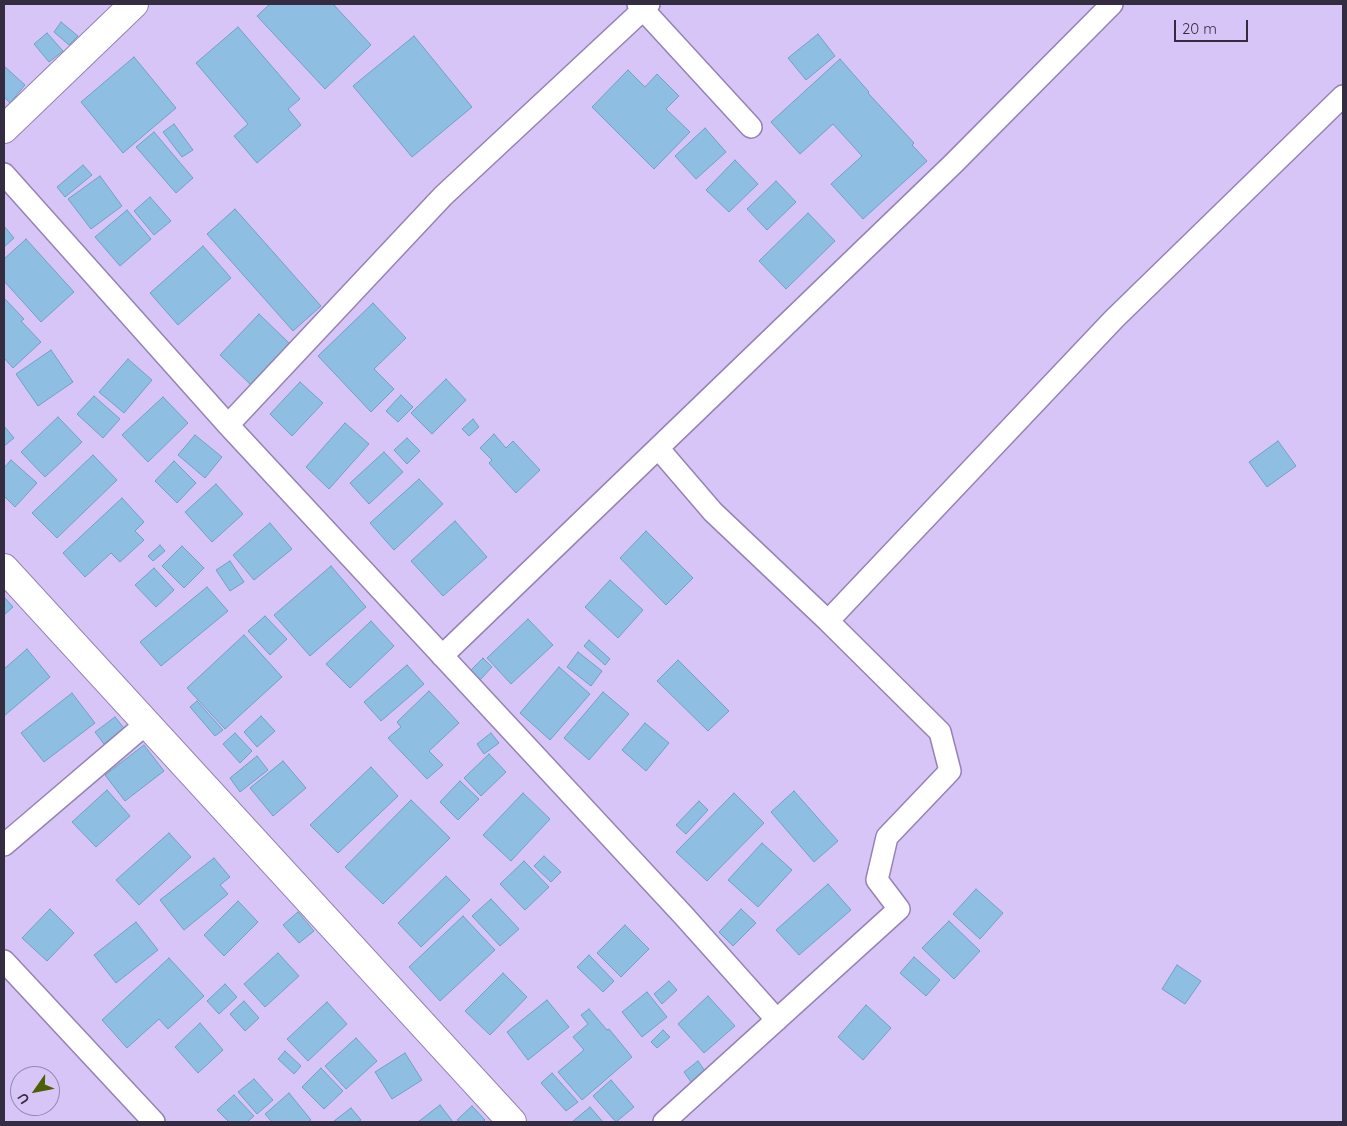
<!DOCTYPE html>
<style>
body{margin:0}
#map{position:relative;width:1347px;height:1126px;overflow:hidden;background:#d7c5f8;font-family:Quicksand,sans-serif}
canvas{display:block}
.frame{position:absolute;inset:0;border:5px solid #342d41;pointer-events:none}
.north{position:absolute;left:10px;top:1066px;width:50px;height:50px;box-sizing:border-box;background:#d7c5f8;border:1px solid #9688af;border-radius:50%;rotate:237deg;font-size:14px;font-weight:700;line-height:20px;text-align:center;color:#342d41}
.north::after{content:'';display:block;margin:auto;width:18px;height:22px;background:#4e6005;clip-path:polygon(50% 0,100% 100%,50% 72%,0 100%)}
.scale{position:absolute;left:1174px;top:20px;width:74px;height:22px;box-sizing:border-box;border:2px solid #342d41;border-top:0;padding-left:6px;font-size:15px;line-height:18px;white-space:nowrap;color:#342d41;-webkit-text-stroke:4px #d7c5f8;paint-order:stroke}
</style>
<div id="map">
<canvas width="1347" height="1126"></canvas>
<div class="frame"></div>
<div class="north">U</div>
<div class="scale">20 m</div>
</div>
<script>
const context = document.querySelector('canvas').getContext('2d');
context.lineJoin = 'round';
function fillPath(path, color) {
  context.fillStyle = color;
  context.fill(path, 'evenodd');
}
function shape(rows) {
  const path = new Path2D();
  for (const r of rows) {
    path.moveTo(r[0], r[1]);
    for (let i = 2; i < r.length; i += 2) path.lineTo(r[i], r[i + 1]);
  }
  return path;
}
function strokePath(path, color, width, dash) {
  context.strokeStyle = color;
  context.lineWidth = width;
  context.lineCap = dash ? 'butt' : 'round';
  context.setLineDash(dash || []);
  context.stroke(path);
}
const building = shape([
 [270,4,333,4,371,45,325,89,257,16,270,4],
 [61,22,78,36,69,45,54,32,61,22],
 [238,27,300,99,288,109,301,125,257,163,234,136,248,124,196,63,238,27],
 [47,33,63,51,49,62,34,44,47,33],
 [818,34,835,56,806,80,788,58,818,34],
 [414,36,472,107,412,157,353,86,414,36],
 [134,57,176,108,123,153,81,102,134,57],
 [840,59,869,92,868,93,914,143,912,145,927,161,863,219,831,184,862,156,833,124,800,154,771,122,840,59],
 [4,66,25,85,10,103,4,97,4,66],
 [628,70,645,87,657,74,679,96,666,109,690,132,654,169,592,107,628,70],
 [174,124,193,150,182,157,163,132,174,124],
 [705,128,726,152,696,179,675,156,705,128],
 [154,132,193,178,176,193,136,147,154,132],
 [735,160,758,184,729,212,706,190,735,160],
 [83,165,92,175,65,197,57,187,83,165],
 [100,176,122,206,91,229,68,199,100,176],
 [776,181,796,202,767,230,747,209,776,181],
 [150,197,171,221,154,235,134,211,150,197],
 [235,209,321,306,293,331,207,234,235,209],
 [127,210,151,239,120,266,95,237,127,210],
 [808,213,835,241,786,289,759,261,808,213],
 [4,226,14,238,4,247,4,226],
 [26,239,74,292,41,322,4,281,4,259,26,239],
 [203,246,231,278,178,325,150,293,203,246],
 [4,298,24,319,21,321,41,342,13,368,4,358,4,298],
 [373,303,406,338,374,369,394,389,371,412,318,356,373,303],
 [259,314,290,344,251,385,220,355,259,314],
 [51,350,73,382,38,406,16,374,51,350],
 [128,359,152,380,124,413,99,392,128,359],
 [446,379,466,400,432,434,411,413,446,379],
 [300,382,323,403,292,436,270,414,300,382],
 [401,395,413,407,398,422,386,411,401,395],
 [94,396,120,419,103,438,77,414,94,396],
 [163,397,188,423,148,462,122,435,163,397],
 [58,417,82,442,45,477,21,452,58,417],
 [473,419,479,427,469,436,462,429,473,419],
 [345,423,369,444,329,489,306,467,345,423],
 [4,426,14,438,4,446,4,426],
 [494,434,506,448,513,441,540,470,516,493,489,463,492,460,480,448,494,434],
 [195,435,222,457,205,478,178,455,195,435],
 [407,438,420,451,407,464,394,450,407,438],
 [1278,441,1296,466,1267,487,1249,462,1278,441],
 [384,452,403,472,369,504,350,483,384,452],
 [93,455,117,480,57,538,32,513,93,455],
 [11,460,37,483,15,507,4,496,4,468,11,460],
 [174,461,196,483,177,503,155,481,174,461],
 [419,479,443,504,394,550,370,523,419,479],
 [216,484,243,514,212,542,185,512,216,484],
 [122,498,144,522,135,531,144,540,120,562,111,553,85,577,63,553,122,498],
 [455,521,487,557,443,596,411,561,455,521],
 [270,523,292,549,254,580,233,555,270,523],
 [646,531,693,578,666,605,620,558,646,531],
 [160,545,165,551,153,561,148,556,160,545],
 [182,546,204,568,184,588,162,566,182,546],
 [230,561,244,582,230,591,216,570,230,561],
 [331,566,366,607,310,656,274,615,331,566],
 [154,568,174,590,156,607,135,585,154,568],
 [610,580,643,610,618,638,585,607,610,580],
 [207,587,228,611,161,666,140,642,207,587],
 [4,597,13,607,4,615,4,597],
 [265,616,287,639,270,655,248,631,265,616],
 [528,619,553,645,511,684,487,658,528,619],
 [371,621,394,646,350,688,326,664,371,621],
 [244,635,282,677,225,729,187,688,244,635],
 [589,640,610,659,605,665,584,646,589,640],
 [27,649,50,677,4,716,4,669,27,649],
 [578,652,602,671,591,686,567,667,578,652],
 [483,658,492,667,480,680,471,670,483,658],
 [678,660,729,711,708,731,657,681,678,660],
 [407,665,424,684,381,721,364,702,407,665],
 [559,667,590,694,550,740,520,713,559,667],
 [429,691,459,723,429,751,443,765,427,779,388,738,401,727,397,722,429,691],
 [603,692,629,714,589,760,564,738,603,692],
 [72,693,95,723,44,762,21,733,72,693],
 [197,701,223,730,215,736,190,707,197,701],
 [261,716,275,731,257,747,244,732,261,716],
 [115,717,124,728,104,744,95,732,115,717],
 [645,723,669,743,646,771,622,750,645,723],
 [235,733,252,751,240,763,223,744,235,733],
 [491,733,499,743,484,754,477,744,491,733],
 [144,745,164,771,125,801,105,775,144,745],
 [489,754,506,772,481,796,464,778,489,754],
 [257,756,268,770,240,792,230,778,257,756],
 [283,761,306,788,273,816,250,788,283,761],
 [371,767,398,796,338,853,310,825,371,767],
 [460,781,479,799,458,820,440,802,460,781],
 [107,790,130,816,96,847,72,822,107,790],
 [794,791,838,841,814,862,771,812,794,791],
 [523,793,550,819,511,861,483,835,523,793],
 [734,793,764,823,707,881,676,852,734,793],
 [411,800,450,838,383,904,345,867,411,800],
 [699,801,708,810,686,834,676,825,699,801],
 [169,833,191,857,139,905,116,880,169,833],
 [762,843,792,870,758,907,728,880,762,843],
 [544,856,561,872,551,882,534,866,544,856],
 [214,858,230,877,220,885,228,894,184,930,160,900,214,858],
 [524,861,549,887,525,910,500,884,524,861],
 [446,876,470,900,421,947,398,923,446,876],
 [828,884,851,910,799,955,776,930,828,884],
 [976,889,1003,913,980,939,953,914,976,889],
 [491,899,519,929,500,946,472,916,491,899],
 [238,901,258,922,224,956,204,935,238,901],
 [50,909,74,933,47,961,22,938,50,909],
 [741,909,756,923,733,946,719,932,741,909],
 [298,912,314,931,299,943,283,925,298,912],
 [463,916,495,950,440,1001,409,967,463,916],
 [949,921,980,951,954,979,922,948,949,921],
 [136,922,158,950,116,983,94,955,136,922],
 [625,925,649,949,621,977,597,953,625,925],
 [278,953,299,976,265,1007,244,984,278,953],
 [589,955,614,981,603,992,577,967,589,955],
 [914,957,940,980,926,996,900,973,914,957],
 [169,958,204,996,168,1029,159,1019,127,1048,102,1020,169,958],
 [1177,965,1201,981,1185,1004,1162,989,1177,965],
 [503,973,527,997,490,1035,465,1011,503,973],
 [669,981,677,990,662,1004,654,994,669,981],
 [225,984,237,997,219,1014,207,1001,225,984],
 [647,992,667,1017,642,1037,622,1012,647,992],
 [708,996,735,1026,704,1053,678,1024,708,996],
 [547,1000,569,1027,528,1060,507,1032,547,1000],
 [244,1001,259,1018,245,1031,230,1014,244,1001],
 [327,1002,347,1024,308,1061,287,1039,327,1002],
 [866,1005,891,1028,863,1060,838,1037,866,1005],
 [589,1009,607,1030,609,1029,632,1057,582,1100,558,1072,584,1050,573,1037,588,1024,581,1015,589,1009],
 [200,1023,223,1050,198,1073,175,1047,200,1023],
 [663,1030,670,1037,657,1048,651,1042,663,1030],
 [356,1038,377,1061,346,1089,325,1066,356,1038],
 [285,1051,301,1066,294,1074,278,1059,285,1051],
 [405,1053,422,1080,392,1099,375,1072,405,1053],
 [698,1061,705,1071,691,1082,684,1072,698,1061],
 [321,1068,343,1091,324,1109,302,1087,321,1068],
 [552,1073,578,1102,566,1111,541,1083,552,1073],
 [254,1079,273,1100,257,1114,238,1092,254,1079],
 [611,1080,634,1107,616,1122,593,1096,611,1080],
 [289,1093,311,1120,308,1122,272,1122,265,1114,289,1093],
 [234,1095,254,1116,247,1122,229,1122,217,1110,234,1095],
 [440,1105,453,1122,418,1122,440,1105],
 [472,1106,485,1120,483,1122,460,1122,457,1120,472,1106],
 [590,1107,603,1122,572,1122,590,1107],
 [351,1108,361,1120,358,1122,336,1122,334,1121,351,1108]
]);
fillPath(building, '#8ebee2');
strokePath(building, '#70a0c3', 1);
const street = shape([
 [638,4,751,127],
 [4,174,228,425,684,916,777,1020],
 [228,425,443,196,649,4],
 [658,448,713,512,828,621],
 [442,656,953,164,1112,4],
 [4,845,147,723],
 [4,961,154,1122],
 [664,1122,899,909,877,880,887,837,950,771,940,732,828,621,1114,319,1343,96]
]);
const secondary = shape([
 [4,568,512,1122]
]);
const highway = shape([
 [4,129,134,4]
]);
strokePath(street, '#9583b3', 24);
strokePath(secondary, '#9583b3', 30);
strokePath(highway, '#9583b3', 30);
strokePath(street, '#fff', 21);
strokePath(secondary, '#fff', 28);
strokePath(highway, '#fff', 28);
</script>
